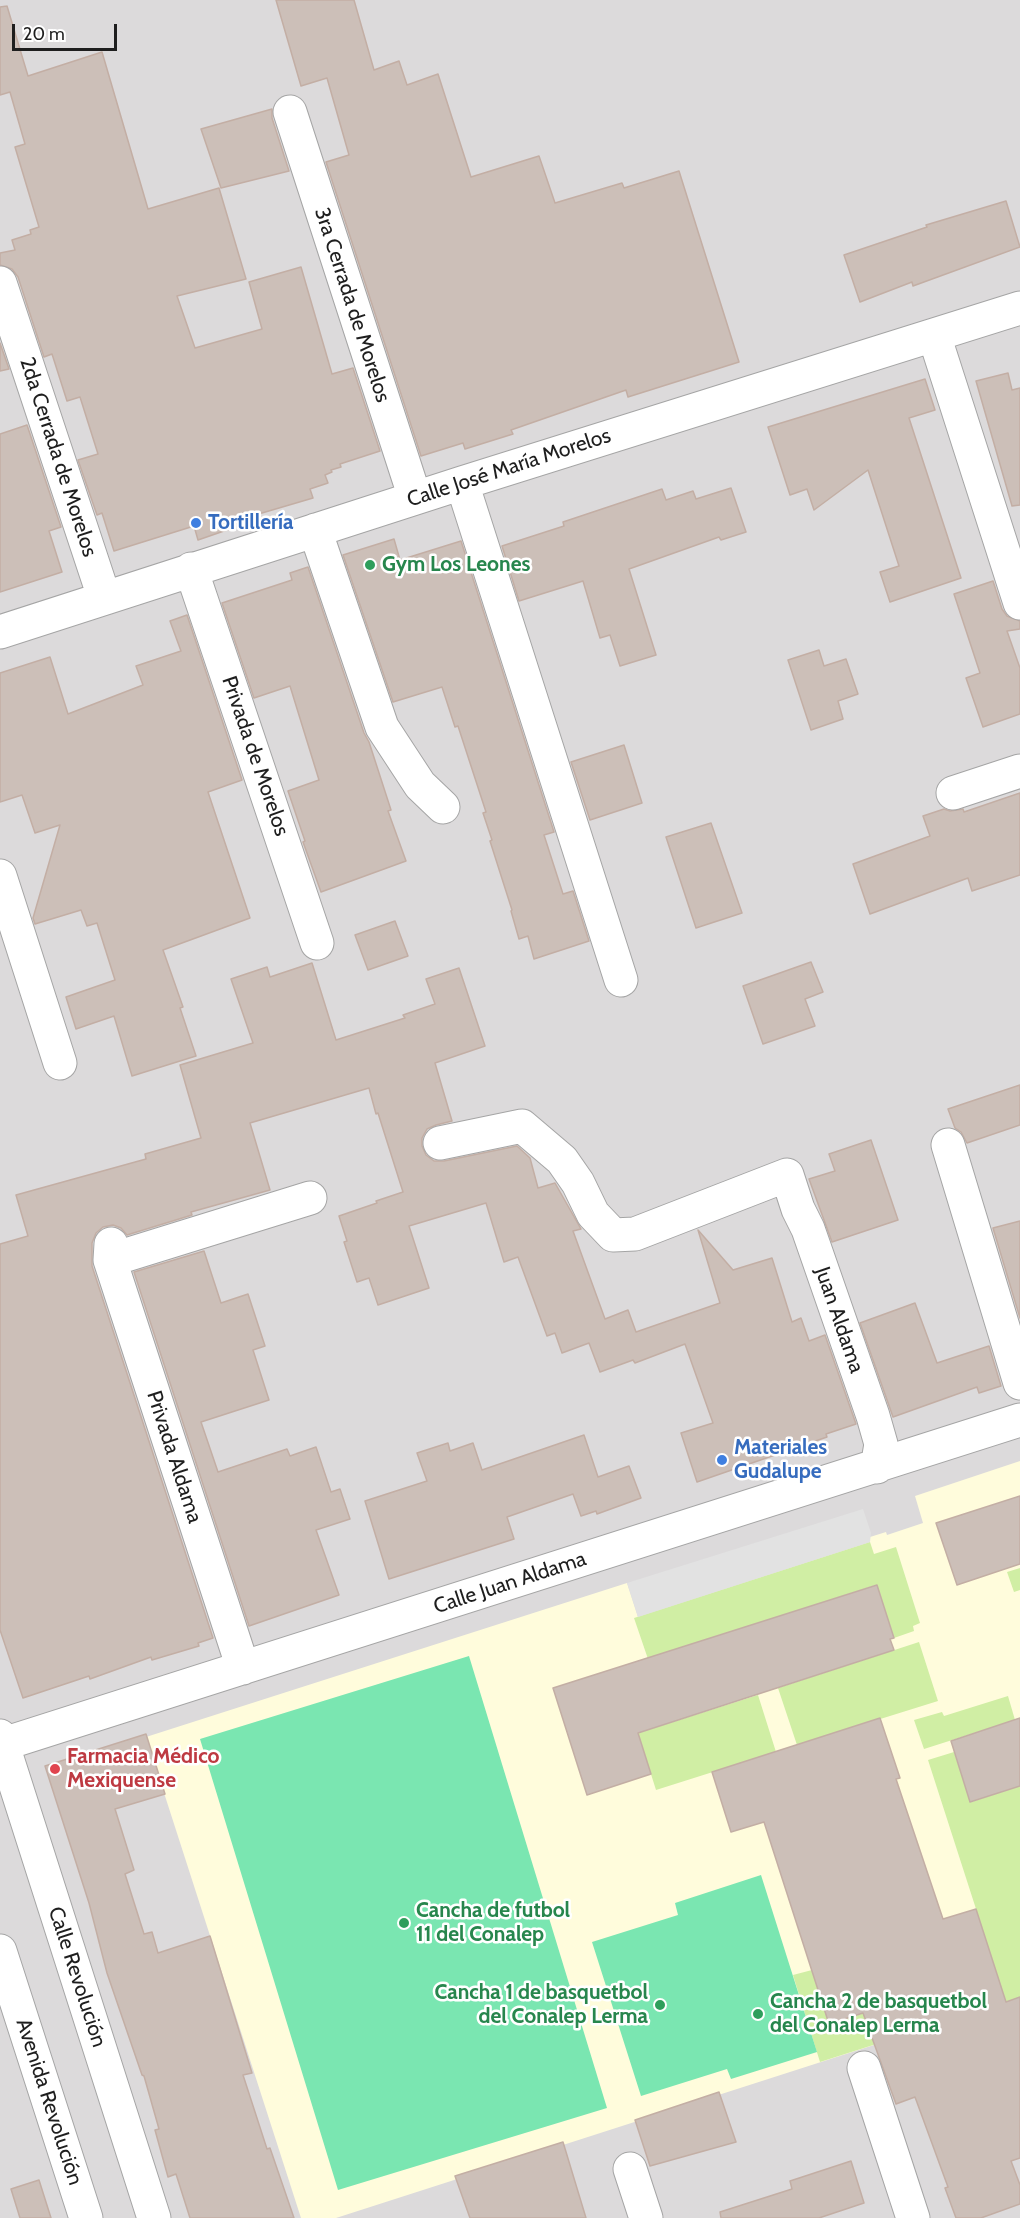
<!DOCTYPE html>
<meta charset="utf-8">
<style>
body{margin:0}
#map{position:relative;width:1020px;height:2218px;overflow:hidden;background:#f0eae3;font-family:Cabin,sans-serif}
canvas{display:block}
.scale{position:absolute;left:12px;top:24px;width:105px;height:27px;box-sizing:border-box;border:3px solid #1e1e1e;border-top:0;padding-left:8px;font-size:18px;line-height:21px;white-space:nowrap;color:#1e1e1e;-webkit-text-stroke:4px #fff;paint-order:stroke}
</style>
<div id="map">
<canvas width="1020" height="2218"></canvas>
<div class="scale">20 m</div>
</div>
<script>
const context = document.querySelector('canvas').getContext('2d');
context.lineJoin = 'round';
function fillPath(path, color) {
  context.fillStyle = color;
  context.fill(path, 'evenodd');
}
function shape(rows) {
  const path = new Path2D();
  for (const r of rows) {
    path.moveTo(r[0], r[1]);
    for (let i = 2; i < r.length; i += 2) path.lineTo(r[i], r[i + 1]);
  }
  return path;
}
function strokePath(path, color, width, dash) {
  context.strokeStyle = color;
  context.lineWidth = width;
  context.lineCap = dash ? 'butt' : 'round';
  context.setLineDash(dash || []);
  context.stroke(path);
}
function label(font, color, halo, rows, align = 'center') {
  context.font = font + ' Cabin,sans-serif';
  context.lineWidth = 5;
  context.setLineDash([]);
  context.textBaseline = 'middle';
  context.strokeStyle = halo;
  context.fillStyle = color;
  for (const [text, x, y, turn = 0] of rows) {
    context.save();
    context.translate(x, y);
    context.rotate((+turn || 0) * Math.PI / 180);
    context.textAlign = isNaN(turn) ? turn : align;
    if (halo) context.strokeText(text, 0, 0);
    context.fillText(text, 0, 0);
    context.restore();
  }
}
fillPath(shape([
 [0,0,1020,0,1020,2218,0,2218]
]), '#dcdadb');
fillPath(shape([
 [1020,1461,1020,1998,336,2218,301,2218,146,1737,627,1583,638,1617,870,1542,870,1537,886,1532,887,1535,923,1523,915,1496]
]), '#fffcdc');
fillPath(shape([
 [870,1542,874,1554,896,1547,920,1623,913,1626,914,1631,894,1638,876,1585,648,1659,634,1618],
 [1020,1568,1020,1590,1014,1592,1007,1572],
 [919,1642,938,1701,797,1745,778,1688],
 [758,1695,776,1752,656,1790,638,1733],
 [1008,1696,1015,1720,924,1749,914,1720,942,1712,944,1716],
 [954,1752,971,1802,1020,1786,1020,1998,820,2062,793,1975,812,1970,830,2024,996,1971,928,1760]
]), '#d0eea4');
fillPath(shape([
 [469,1656,607,2108,338,2190,200,1739],
 [761,1875,817,2052,731,2079,727,2069,641,2096,592,1942,678,1915,675,1903]
]), '#7ae6b1');
fillPath(shape([
 [863,1509,871,1533,870,1542,638,1617,627,1583]
]), '#e2e2e2');
const building = shape([
 [276,0,354,0,374,70,399,61,407,85,438,74,471,177,539,156,555,203,622,183,624,188,679,171,739,362,628,397,626,390,511,430,513,434,465,449,463,443,421,456,326,162,349,155,327,78,301,86,276,0],
 [7,6,28,76,102,52,148,209,219,188,246,279,177,296,195,348,262,329,249,282,301,267,332,374,353,368,380,451,340,464,341,467,331,470,332,472,325,475,328,483,310,489,313,498,245,518,247,523,198,540,194,526,114,551,102,513,97,515,78,460,98,454,80,397,67,401,52,354,44,357,18,277,12,269,0,265,0,253,15,250,12,240,31,234,30,230,39,227,15,147,25,144,10,92,0,95,0,7,7,6],
 [272,109,272,118,289,171,221,188,201,129,272,109],
 [1006,201,1020,247,913,286,912,282,860,302,844,255,927,227,926,225,1006,201],
 [0,343,9,369,0,371,0,343],
 [1008,373,1012,390,1020,388,1020,505,1012,506,976,381,1008,373],
 [925,379,935,410,909,418,961,578,890,602,880,572,899,566,868,470,814,510,807,489,790,495,768,427,925,379],
 [27,425,61,527,49,531,62,572,0,592,0,434,27,425],
 [731,488,746,532,721,540,719,537,629,569,656,655,620,666,610,635,600,638,583,581,519,601,502,546,564,526,563,522,662,489,666,500,693,491,696,499,731,488],
 [394,539,400,560,461,541,554,832,544,835,563,894,573,891,589,941,534,959,528,936,519,939,511,911,512,910,490,841,492,840,483,813,486,812,458,726,455,727,442,687,393,702,343,555,394,539],
 [308,567,364,733,369,742,391,810,388,811,406,861,321,892,303,842,305,841,288,791,319,780,290,686,254,698,222,603,292,580,290,573,308,567],
 [993,581,1002,609,1007,616,1020,621,1020,629,1007,631,1020,668,1020,714,983,727,966,678,980,673,954,594,993,581],
 [187,615,242,780,208,792,250,918,163,950,183,1007,180,1008,196,1056,132,1076,114,1016,76,1029,66,997,115,980,97,923,87,926,81,910,35,924,33,918,60,825,35,833,22,795,0,802,0,673,50,657,68,714,143,685,136,666,181,651,170,621,187,615],
 [819,650,824,666,846,659,858,694,838,701,843,719,811,730,788,660,819,650],
 [624,745,642,803,590,820,571,762,624,745],
 [1020,793,1020,875,972,891,968,878,870,914,853,864,930,836,923,816,944,809,950,811,963,809,964,812,1020,793],
 [711,823,742,913,696,928,666,837,711,823],
 [395,921,408,956,368,970,355,935,395,921],
 [811,962,823,992,805,999,815,1026,763,1044,743,986,811,962],
 [312,963,336,1040,405,1018,403,1015,435,1004,426,979,459,968,485,1046,435,1063,452,1121,436,1125,427,1129,422,1138,422,1146,426,1155,434,1161,444,1161,517,1146,530,1158,538,1188,555,1183,581,1229,573,1231,605,1319,628,1310,636,1332,720,1303,698,1230,733,1270,772,1258,792,1322,801,1318,809,1341,825,1335,856,1424,826,1434,827,1437,697,1482,681,1433,713,1423,685,1344,635,1363,633,1360,600,1372,589,1343,562,1353,555,1333,547,1336,518,1257,504,1262,486,1203,409,1226,429,1288,378,1305,369,1278,357,1282,344,1242,347,1241,339,1216,377,1203,376,1201,403,1192,378,1113,376,1114,369,1088,250,1123,270,1190,191,1212,192,1215,127,1235,121,1228,113,1225,103,1227,96,1233,92,1243,92,1266,213,1638,198,1643,199,1646,152,1660,151,1657,90,1679,89,1676,23,1698,0,1630,0,1244,28,1236,16,1195,146,1159,145,1154,201,1138,180,1065,253,1043,231,979,267,967,270,977,312,963],
 [1020,1085,1020,1125,967,1143,961,1132,955,1128,948,1109,1020,1085],
 [871,1140,898,1220,832,1242,809,1179,835,1171,829,1154,871,1140],
 [1020,1221,1020,1318,993,1228,1020,1221],
 [204,1251,221,1303,248,1294,265,1346,253,1350,269,1400,201,1422,218,1472,287,1449,290,1456,316,1447,331,1492,340,1489,350,1519,316,1530,339,1595,249,1626,134,1272,204,1251],
 [915,1303,937,1363,989,1346,1001,1386,979,1393,977,1387,893,1417,860,1323,915,1303],
 [584,1435,598,1477,629,1466,641,1498,597,1514,596,1511,581,1516,573,1494,507,1517,514,1539,389,1579,365,1501,427,1481,417,1453,448,1443,450,1451,473,1443,482,1470,584,1435],
 [1020,1496,1020,1564,957,1585,936,1523,1020,1496],
 [877,1585,894,1638,890,1639,894,1650,638,1733,651,1774,587,1795,553,1688,877,1585],
 [880,1718,900,1778,896,1779,943,1919,976,1909,1006,2002,1020,1997,1020,2158,1011,2161,1020,2185,1020,2204,981,2218,956,2218,945,2188,948,2187,915,2097,896,2104,863,2013,829,2024,764,1822,731,1832,712,1772,880,1718],
 [1020,1718,1020,1786,970,1802,951,1741,1020,1718],
 [146,1734,165,1794,115,1809,134,1870,125,1874,144,1934,152,1932,158,1953,210,1936,252,2073,243,2075,267,2149,270,2148,294,2218,190,2218,176,2174,168,2177,155,2130,159,2129,144,2076,142,2075,107,1973,89,1903,45,1766,146,1734],
 [719,2092,736,2142,650,2166,635,2120,719,2092],
 [563,2142,586,2218,470,2218,455,2176,563,2142],
 [851,2161,864,2203,819,2218,721,2218,720,2212,792,2189,790,2181,851,2161],
 [39,2180,51,2218,20,2218,11,2189,39,2180]
]);
fillPath(building, '#ccbfb8');
strokePath(building, '#c3aea4', 1.5);
const minor = shape([
 [290,112,415,498],
 [0,283,104,597],
 [934,335,1020,603],
 [462,483,621,980],
 [315,530,382,727,420,785,443,807],
 [191,569,317,943],
 [0,632,462,483,1020,308],
 [953,793,1020,771],
 [0,876,60,1063],
 [440,1143,522,1126,562,1160,578,1183,593,1214,613,1235,635,1234,787,1175,798,1209,808,1229,873,1416,881,1444,877,1467],
 [948,1145,1020,1383],
 [111,1244,110,1260,243,1668],
 [110,1260,310,1198],
 [0,1736,154,2218],
 [0,1745,1020,1420],
 [0,1951,86,2218],
 [864,2068,913,2218],
 [630,2169,646,2218]
]);
strokePath(minor, '#a5a5a5', 35);
strokePath(minor, '#fff', 33);
for (const [x, y, r, color] of [
 [196,523,6,"#3f7fe0"],
 [370,565,6,"#2e9e5b"],
 [722,1460,6,"#3f7fe0"],
 [55,1769,6,"#e0444e"],
 [404,1923,6,"#2e9e5b"],
 [660,2005,6,"#2e9e5b"],
 [758,2014,6,"#2e9e5b"]
]) {
  const dot = new Path2D();
  dot.arc(x, y, r, 0, 2 * Math.PI);
  context.fillStyle = color;
  context.fill(dot);
  strokePath(dot, '#fff', 2);
}
label('21px', '#1e1e1e', '#fff', [
 ["3ra Cerrada de Morelos",352,305,72],
 ["2da Cerrada de Morelos",58,457,72],
 ["Calle José María Morelos",509,468,-18],
 ["Privada de Morelos",255,756,71],
 ["Juan Aldama",839,1320,71],
 ["Privada Aldama",174,1457,72],
 ["Calle Juan Aldama",510,1583,-18],
 ["Calle Revolución",77,1977,72],
 ["Avenida Revolución",49,2102,72]
]);
label('bold 21px', '#366cbe', '#fff', [
 ["Tortillería",208,523],
 ["Materiales",734,1448],
 ["Gudalupe",734,1472]
], 'left');
label('bold 21px', '#27864d', '#fff', [
 ["Gym Los Leones",382,565],
 ["Cancha de futbol",416,1911],
 ["11 del Conalep",416,1935],
 ["Cancha 1 de basquetbol",648,1993,"right"],
 ["del Conalep Lerma",648,2017,"right"],
 ["Cancha 2 de basquetbol",770,2002],
 ["del Conalep Lerma",770,2026]
], 'left');
label('bold 21px', '#be3a42', '#fff', [
 ["Farmacia Médico",67,1757],
 ["Mexiquense",67,1781]
], 'left');
</script>
